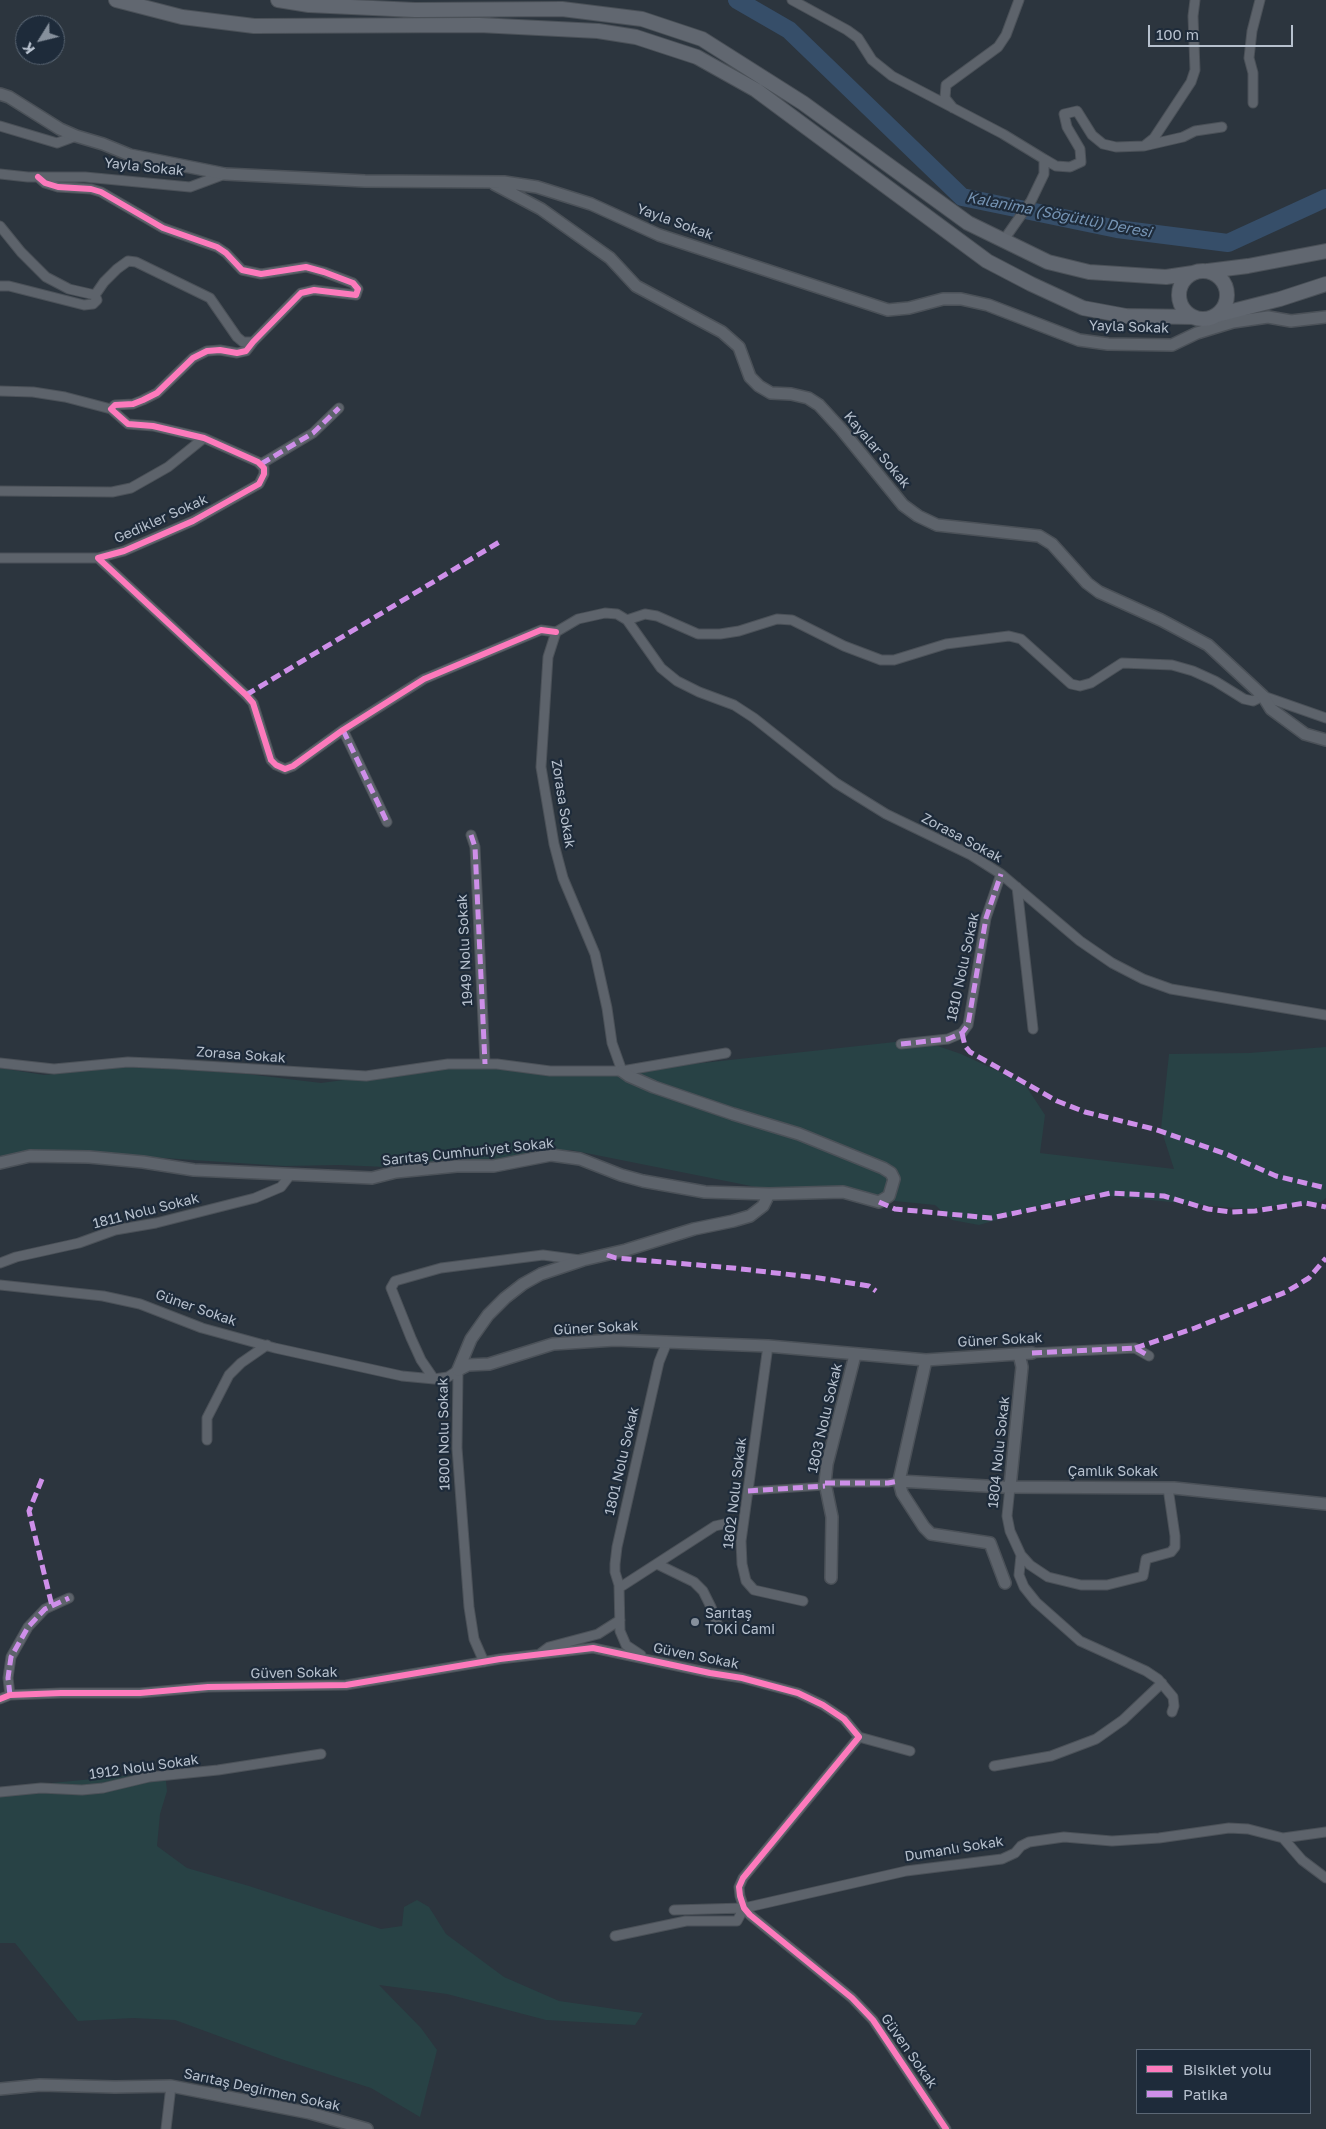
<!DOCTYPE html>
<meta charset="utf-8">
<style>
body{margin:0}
#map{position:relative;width:1326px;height:2129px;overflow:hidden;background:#2c353e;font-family:"Golos Text",sans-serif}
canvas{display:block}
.legend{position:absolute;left:1136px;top:2049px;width:175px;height:65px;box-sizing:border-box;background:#1e2b3a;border:1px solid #5b6775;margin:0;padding:6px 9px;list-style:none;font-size:15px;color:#b7c1ce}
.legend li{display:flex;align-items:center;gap:10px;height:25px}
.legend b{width:25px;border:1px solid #5b6775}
.north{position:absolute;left:15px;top:15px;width:50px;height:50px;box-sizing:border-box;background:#1e2b3a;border:1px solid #5b6775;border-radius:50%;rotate:234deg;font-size:14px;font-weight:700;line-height:20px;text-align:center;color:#b7c1ce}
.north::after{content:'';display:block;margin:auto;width:18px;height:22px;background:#86909c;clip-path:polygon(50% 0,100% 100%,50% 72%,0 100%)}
.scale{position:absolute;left:1148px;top:25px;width:145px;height:22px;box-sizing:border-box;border:2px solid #b7c1ce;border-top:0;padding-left:6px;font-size:15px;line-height:18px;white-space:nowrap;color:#b7c1ce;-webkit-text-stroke:4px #1e2b3a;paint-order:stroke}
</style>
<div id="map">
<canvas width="1326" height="2129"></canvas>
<ul class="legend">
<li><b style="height:6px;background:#fd7abc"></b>Bisiklet yolu</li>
<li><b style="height:6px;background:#ce8fe9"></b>Patika</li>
</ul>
<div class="north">K</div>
<div class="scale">100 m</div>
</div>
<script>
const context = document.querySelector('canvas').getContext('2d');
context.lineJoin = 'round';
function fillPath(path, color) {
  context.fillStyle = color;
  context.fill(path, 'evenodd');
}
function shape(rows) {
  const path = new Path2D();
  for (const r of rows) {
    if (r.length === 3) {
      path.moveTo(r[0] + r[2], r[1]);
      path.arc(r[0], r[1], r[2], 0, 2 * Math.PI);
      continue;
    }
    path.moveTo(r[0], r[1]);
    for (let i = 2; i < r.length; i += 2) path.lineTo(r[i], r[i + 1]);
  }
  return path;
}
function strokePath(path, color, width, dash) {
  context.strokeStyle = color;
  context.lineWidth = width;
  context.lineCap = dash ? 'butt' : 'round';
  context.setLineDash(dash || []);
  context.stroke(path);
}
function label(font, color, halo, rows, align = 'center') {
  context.font = font + ' "Golos Text",sans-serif';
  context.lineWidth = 4.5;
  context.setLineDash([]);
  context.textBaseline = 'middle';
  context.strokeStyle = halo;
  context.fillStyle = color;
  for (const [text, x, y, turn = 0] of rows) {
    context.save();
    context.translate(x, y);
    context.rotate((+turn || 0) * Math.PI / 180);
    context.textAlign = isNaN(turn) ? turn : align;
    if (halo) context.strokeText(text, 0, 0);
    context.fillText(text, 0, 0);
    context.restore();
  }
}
fillPath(shape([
 [904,1041,929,1043,961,1054,1024,1083,1045,1115,1040,1153,1174,1169,1161,1129,1169,1054,1249,1053,1326,1047,1326,1198,1321,1202,1245,1209,1087,1194,979,1225,952,1220,935,1205,813,1193,776,1191,571,1150,537,1150,486,1165,432,1169,340,1165,284,1166,133,1156,0,1157,0,1068,44,1075,130,1066,247,1074,321,1083,471,1063,594,1071,693,1064],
 [165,1772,167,1791,160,1814,157,1846,187,1868,249,1886,381,1929,402,1926,404,1907,417,1900,429,1907,446,1934,504,1977,559,2001,643,2013,635,2025,546,2020,447,1994,379,1985,421,2028,437,2050,420,2117,371,2088,281,2059,175,2020,133,2018,78,2021,15,1943,0,1943,0,1788]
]), '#284245');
strokePath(shape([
 [737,0,789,30,962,197,1117,229,1228,243,1326,198]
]), '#364e69', 18);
const pedestrian = shape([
 [825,1483,888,1483,899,1481],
 [748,1491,825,1486]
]);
const minor = shape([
 [792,0,847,30,858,38,872,60,892,76,1003,134,1044,159,1044,174,1031,201,1003,241],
 [1253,103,1253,73,1249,58,1252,31,1260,0],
 [953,108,945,98,946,85,998,47,1006,35,1019,0],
 [0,126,57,143,76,136],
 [1144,146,1183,137,1195,131,1222,127],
 [1044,159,1056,166,1070,167,1081,162,1080,149,1067,127,1064,114,1077,111,1092,135,1103,144,1116,147,1144,146,1154,138,1191,82,1195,70,1193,16,1195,0],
 [0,174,28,177,85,177,190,187,225,174],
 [38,177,45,183,58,187,91,189,101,192,163,228,217,247,226,253,242,270,261,274,306,267,324,272,353,283,358,289,356,295,314,290,301,293,253,342,246,351,237,353,220,350,207,351,193,358,157,393,143,400,133,404,115,405,111,409,128,424,153,426,204,438,258,462,264,468,264,474,259,484,193,521,124,551,98,558,246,695,253,703,271,760,276,765,285,769,293,766,343,730,424,679,541,630,556,632],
 [0,226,21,252,46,277,69,289,95,295,97,300,93,304,84,305,9,286,0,286],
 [95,295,104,282,117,269,128,261,136,262,210,298,237,337,243,342,253,342],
 [0,391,33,392,65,397,111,409],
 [261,464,313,433,339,408],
 [0,491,112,492,131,488,168,467,204,438],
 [0,558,98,558],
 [627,620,645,614,657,616,698,634,720,634,739,631,777,619,792,620,844,646,881,660,894,660,946,644,1009,636,1021,639,1071,684,1080,686,1091,683,1122,663,1172,665,1193,671,1215,681,1244,699,1253,701,1263,696,1326,718],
 [343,730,387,822],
 [471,835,475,847,485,1064],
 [1017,887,1033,1029],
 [901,1044,948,1039,962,1033,968,1025,986,918,1001,874],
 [0,1063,54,1069,128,1062,174,1064,366,1076,448,1064,497,1064,550,1071,622,1071,726,1053],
 [622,1071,612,1043,607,1008,595,954,563,878,554,844,541,767,548,657,556,632,578,619,605,613,617,614,627,620,661,668,677,681,699,692,734,705,754,718,836,783,886,814,971,855,1001,874,1080,941,1112,963,1143,979,1171,989,1326,1015],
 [0,1263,16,1257,79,1243,115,1230,156,1223,255,1198,281,1187,291,1174],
 [0,1285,103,1296,140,1304,202,1328,275,1348,402,1376,434,1379,448,1377,458,1370],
 [768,1346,741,1541,742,1564,746,1581,754,1590,803,1601],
 [1032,1353,1135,1348,1149,1356],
 [458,1370,457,1448,469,1607,474,1639,484,1662],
 [434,1379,421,1360,411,1338,391,1288,395,1281,441,1268,543,1255,580,1260],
 [207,1440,207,1418,229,1375,241,1363,267,1345],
 [1010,1487,1007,1516,1010,1531,1021,1555,1019,1575,1024,1587,1036,1602,1080,1641,1146,1671,1158,1679,1173,1697,1174,1706,1172,1712],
 [1021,1555,1030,1565,1048,1577,1081,1585,1107,1585,1143,1576,1146,1559,1171,1552,1175,1547,1175,1536,1168,1488],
 [657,1564,694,1582,703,1591,711,1607,717,1623],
 [619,1588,715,1526,733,1522],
 [541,1653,549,1647,598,1634,620,1620],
 [641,1655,626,1645,620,1631,619,1585,615,1572,615,1564,617,1547,659,1362,667,1342],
 [10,1695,8,1678,11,1657,28,1627,45,1609,69,1598],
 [0,1699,10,1695,61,1693,140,1693,208,1687,346,1685,500,1659,593,1648,710,1673,742,1678,798,1693,823,1705,844,1719,859,1737,743,1878,739,1887,740,1896,744,1908,750,1915,852,1998,873,2020,946,2129],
 [859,1737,910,1751],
 [994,1766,1051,1756,1096,1739,1123,1720,1162,1683],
 [0,1792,41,1788,82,1790,103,1788,149,1777,218,1770,321,1754],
 [1283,1838,1302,1860,1326,1878],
 [674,1910,744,1908,906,1871,1002,1859,1015,1853,1021,1846,1029,1842,1064,1837,1112,1841,1159,1838,1229,1828,1248,1829,1283,1838,1326,1832],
 [615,1936,686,1921,737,1921,744,1908],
 [166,2129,171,2086]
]);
const tertiary = shape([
 [0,94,9,97,60,129,76,136,103,144,130,155,225,174,365,181,504,182,537,187,591,204,659,235,888,310,909,308,943,299,961,299,988,305,1079,340,1108,344,1172,345,1197,333,1233,322,1268,317,1291,321,1326,317],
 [494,184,541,209,610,258,636,286,722,332,739,347,750,377,759,386,771,393,791,394,808,398,819,405,841,429,903,505,918,516,937,525,1039,536,1052,544,1087,583,1099,592,1161,620,1208,645,1263,696,1271,709,1305,734,1326,740],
 [0,1163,30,1156,89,1157,143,1162,194,1170,372,1178,396,1172,457,1166,494,1166,551,1155,580,1159,621,1175,643,1181,705,1192,769,1194,843,1192,879,1202,889,1196,894,1179,891,1173,883,1168,799,1134,733,1114,654,1087,629,1076,622,1071],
 [926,1360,899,1481,1003,1487,1174,1488,1326,1504],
 [458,1370,468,1365,489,1364,553,1344,615,1340,768,1346,926,1360,1032,1353],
 [458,1370,471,1339,488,1315,505,1298,523,1284,541,1274,583,1260,626,1250,694,1229,733,1221,750,1216,763,1206,769,1194],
 [899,1481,902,1493,924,1527,931,1534,990,1543,1005,1583],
 [1010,1487,1022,1367,1019,1354],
 [831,1578,832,1517,825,1483,827,1464,855,1355],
 [0,2089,40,2085,115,2087,171,2086,310,2113,367,2129]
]);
const secondary = shape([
 [116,0,182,17,254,26,479,25,598,31,636,37,697,57,756,90,987,261,1031,284,1083,308,1126,316,1194,317],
 [278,0,309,5,415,10,562,9,642,19,702,39,803,103,968,223,1048,262,1089,272,1166,277,1193,273],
 [1208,271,1248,266,1326,251],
 [1203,295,24],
 [1217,315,1280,299,1326,284]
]);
strokePath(pedestrian, '#4b5158', 9);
strokePath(minor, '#4b5158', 11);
strokePath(tertiary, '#4b5158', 14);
strokePath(secondary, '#4b5158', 16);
strokePath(pedestrian, '#5d636b', 7);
strokePath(minor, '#5d636b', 9);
strokePath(tertiary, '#5d636b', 11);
strokePath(secondary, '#616770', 14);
strokePath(shape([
 [261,464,313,433,339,408],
 [246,695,501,541],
 [343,730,387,822],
 [471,835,475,847,485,1064],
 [962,1033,965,1046,970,1052,1057,1101,1085,1112,1154,1129,1226,1154,1276,1176,1326,1188],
 [901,1044,948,1039,962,1033,968,1025,986,918,1001,874],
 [879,1202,895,1209,991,1218,1111,1193,1164,1196,1208,1209,1231,1212,1255,1211,1305,1203,1326,1207],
 [607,1255,616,1258,733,1268,819,1278,869,1286,876,1291],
 [1135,1348,1195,1328,1286,1292,1309,1278,1326,1258],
 [1032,1353,1135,1348,1149,1356],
 [42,1479,29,1511,52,1606],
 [825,1483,888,1483,899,1481],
 [748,1491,825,1486],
 [10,1695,8,1678,11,1657,28,1627,45,1609,69,1598]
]), '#ce8fe9', 5, [10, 5]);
strokePath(shape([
 [38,177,45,183,58,187,91,189,101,192,163,228,217,247,226,253,242,270,261,274,306,267,324,272,353,283,358,289,356,295,314,290,301,293,253,342,246,351,237,353,220,350,207,351,193,358,157,393,143,400,133,404,115,405,111,409,128,424,153,426,204,438,258,462,264,468,264,474,259,484,193,521,124,551,98,558,246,695,253,703,271,760,276,765,285,769,293,766,343,730,424,679,541,630,556,632],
 [0,1699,10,1695,61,1693,140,1693,208,1687,346,1685,500,1659,593,1648,710,1673,742,1678,798,1693,823,1705,844,1719,859,1737,743,1878,739,1887,740,1896,744,1908,750,1915,852,1998,873,2020,946,2129]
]), '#fd7abc', 6);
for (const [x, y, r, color] of [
 [695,1622,5,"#86909c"]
]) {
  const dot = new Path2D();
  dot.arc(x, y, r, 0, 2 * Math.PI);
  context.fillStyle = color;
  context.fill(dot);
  strokePath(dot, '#1e2b3a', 2);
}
label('14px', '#b7c1ce', '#1e2b3a', [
 ["Yayla Sokak",144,167,6],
 ["Yayla Sokak",675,222,20],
 ["Yayla Sokak",1129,327,2],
 ["Kayalar Sokak",877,450,50],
 ["Gedikler Sokak",161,519,-24],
 ["Zorasa Sokak",563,804,81],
 ["Zorasa Sokak",962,838,28],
 ["1949 Nolu Sokak",465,950,-93],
 ["1810 Nolu Sokak",963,967,-78],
 ["Zorasa Sokak",241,1055,4],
 ["Sarıtaş Cumhuriyet Sokak",468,1152,-6],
 ["1811 Nolu Sokak",146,1211,-14],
 ["Güner Sokak",196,1308,19],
 ["Güner Sokak",596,1328,-3],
 ["Güner Sokak",1000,1340,-3],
 ["1803 Nolu Sokak",825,1418,-77],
 ["1800 Nolu Sokak",444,1434,-91],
 ["1804 Nolu Sokak",999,1452,-84],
 ["1801 Nolu Sokak",622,1461,-77],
 ["Çamlık Sokak",1113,1472],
 ["1802 Nolu Sokak",735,1493,-83],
 ["Güven Sokak",696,1656,11],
 ["Güven Sokak",294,1673,-1],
 ["1912 Nolu Sokak",144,1767,-8],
 ["Dumanlı Sokak",954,1849,-9],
 ["Güven Sokak",909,2051,55],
 ["Sarıtaş Değirmen Sokak",262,2090,12]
]);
label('14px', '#b7c1ce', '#1e2b3a', [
 ["Sarıtaş",705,1614],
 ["TOKİ Cami",705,1630]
], 'left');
label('italic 15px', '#7593b3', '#1e2b3a', [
 ["Kalanima (Söğütlü) Deresi",1059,215,11]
]);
</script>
